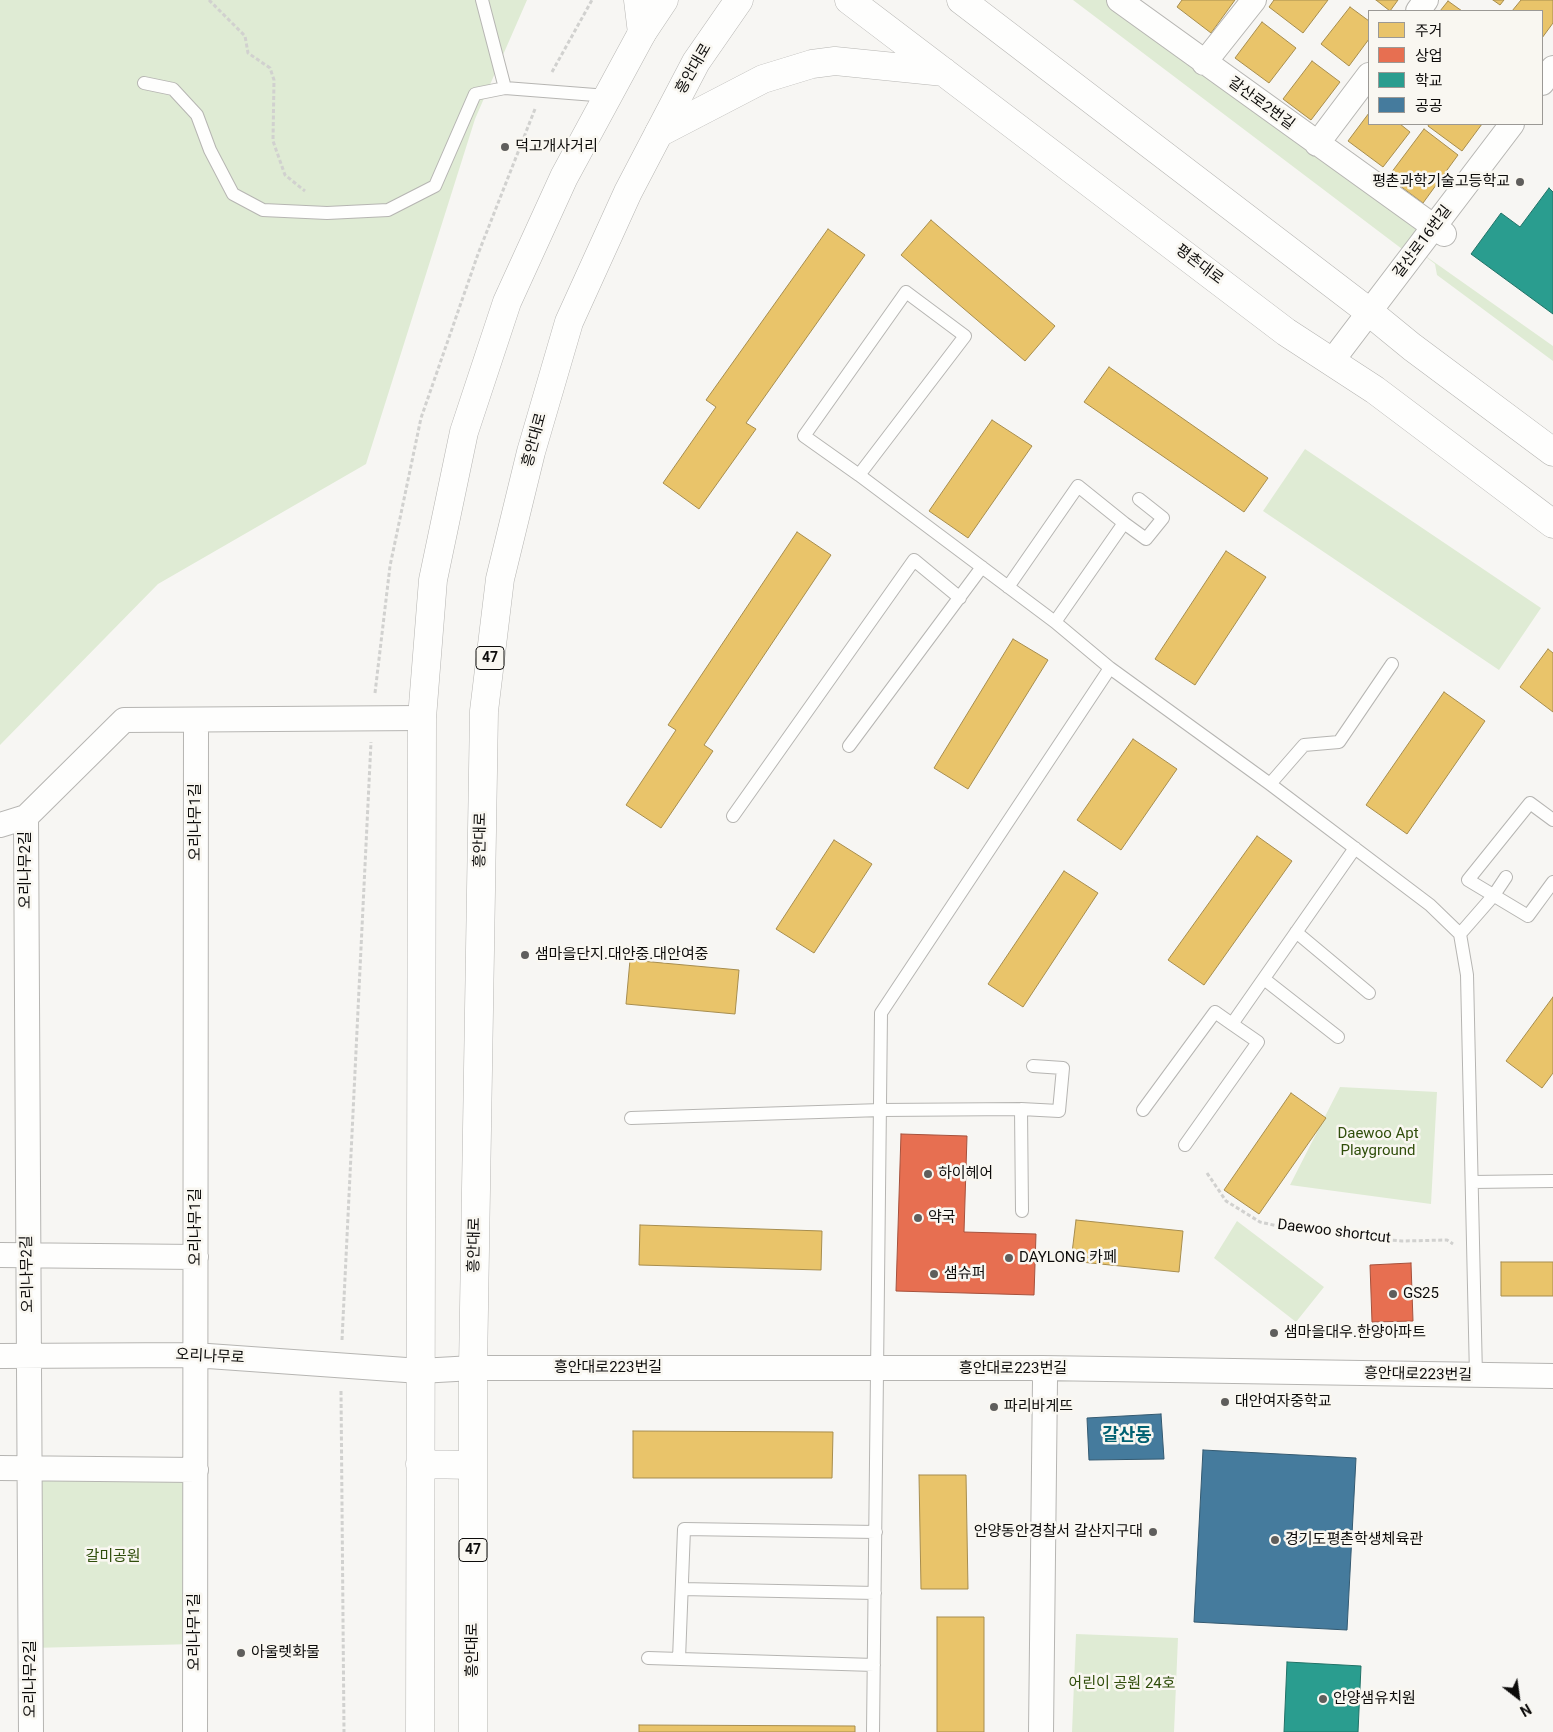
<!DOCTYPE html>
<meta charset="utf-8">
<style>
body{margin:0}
#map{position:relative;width:1553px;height:1732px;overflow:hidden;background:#f7f6f3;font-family:Roboto,"Noto Sans KR",sans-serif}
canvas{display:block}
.legend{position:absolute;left:1368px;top:10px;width:175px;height:115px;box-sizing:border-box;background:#f9f7f1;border:1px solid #9b9995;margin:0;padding:6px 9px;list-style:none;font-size:15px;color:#0d0c0b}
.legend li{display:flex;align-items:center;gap:10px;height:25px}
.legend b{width:25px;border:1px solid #9b9995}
.north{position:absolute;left:1493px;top:1672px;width:50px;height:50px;-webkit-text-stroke:4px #f9f7f1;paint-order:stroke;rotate:150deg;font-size:14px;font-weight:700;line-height:20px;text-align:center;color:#0d0c0b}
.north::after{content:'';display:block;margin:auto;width:18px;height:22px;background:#0d0c0b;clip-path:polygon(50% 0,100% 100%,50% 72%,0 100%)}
</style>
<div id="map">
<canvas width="1553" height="1732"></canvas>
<ul class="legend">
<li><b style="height:14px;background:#e9c46a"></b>주거</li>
<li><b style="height:14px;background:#e76f51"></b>상업</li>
<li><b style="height:14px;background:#2a9d8f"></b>학교</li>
<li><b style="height:14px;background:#457b9d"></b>공공</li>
</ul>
<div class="north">N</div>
</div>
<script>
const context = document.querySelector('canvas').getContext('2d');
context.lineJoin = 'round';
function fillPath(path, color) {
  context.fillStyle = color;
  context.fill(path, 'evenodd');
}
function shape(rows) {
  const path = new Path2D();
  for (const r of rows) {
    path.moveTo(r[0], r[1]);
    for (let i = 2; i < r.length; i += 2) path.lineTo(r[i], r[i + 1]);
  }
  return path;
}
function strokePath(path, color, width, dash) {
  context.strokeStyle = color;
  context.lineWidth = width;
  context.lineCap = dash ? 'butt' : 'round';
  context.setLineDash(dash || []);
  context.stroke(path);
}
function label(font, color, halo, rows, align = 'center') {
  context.font = font + ' Roboto,"Noto Sans KR",sans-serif';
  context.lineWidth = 5;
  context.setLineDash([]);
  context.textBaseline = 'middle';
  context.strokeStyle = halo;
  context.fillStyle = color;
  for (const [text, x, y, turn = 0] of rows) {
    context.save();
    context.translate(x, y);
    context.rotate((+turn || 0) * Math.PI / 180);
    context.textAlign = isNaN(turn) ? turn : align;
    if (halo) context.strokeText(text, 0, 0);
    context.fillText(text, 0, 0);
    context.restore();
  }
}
fillPath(shape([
 [0,0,527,0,475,119,366,464,158,584,0,745],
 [1073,0,1112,0,1424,227,1406,252],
 [1417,250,1553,346,1553,361,1437,275,1435,264],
 [1305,449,1541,608,1499,670,1263,511],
 [1340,1087,1437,1092,1431,1204,1290,1185],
 [1237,1221,1324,1287,1296,1322,1214,1258],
 [30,1467,196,1470,195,1644,31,1648],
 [1076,1634,1178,1638,1174,1732,1072,1732]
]), '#dfebd4');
const homes = shape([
 [1182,0,1235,0,1211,33,1177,7,1182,0],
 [1274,0,1328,0,1303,33,1269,7,1274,0],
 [1376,0,1398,0,1390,11,1376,0],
 [1493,0,1504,0,1500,5,1493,0],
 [1521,0,1553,0,1553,23,1542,38,1542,11,1512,11,1521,0],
 [1448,1,1462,11,1440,11,1448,1],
 [1350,7,1369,21,1369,39,1349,66,1321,44,1350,7],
 [1262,22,1296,48,1269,83,1235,58,1262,22],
 [1312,61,1340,82,1311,120,1283,99,1312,61],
 [1369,113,1369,124,1400,124,1410,132,1383,167,1348,141,1369,113],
 [1429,124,1482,124,1462,151,1428,126,1429,124],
 [1424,129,1458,155,1423,203,1388,177,1424,129],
 [931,220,1055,326,1025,361,901,255,931,220],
 [828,229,865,255,746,423,756,429,699,509,663,483,716,407,706,400,828,229],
 [1109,367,1268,478,1244,512,1084,402,1109,367],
 [992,420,1032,446,968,538,929,511,992,420],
 [797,532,831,555,704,745,713,751,661,828,626,805,676,730,668,725,797,532],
 [1226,551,1266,577,1195,685,1155,659,1226,551],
 [1013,639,1048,660,968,789,934,768,1013,639],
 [1548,649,1553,653,1553,712,1520,687,1548,649],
 [1444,692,1485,721,1407,834,1366,805,1444,692],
 [1133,739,1177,769,1121,850,1077,820,1133,739],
 [1257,836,1292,861,1204,985,1168,960,1257,836],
 [834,840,872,864,814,953,776,929,834,840],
 [1064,871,1098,893,1023,1007,988,984,1064,871],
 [630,960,739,970,735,1014,626,1004,630,960],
 [1553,997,1553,1073,1542,1088,1506,1061,1553,997],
 [1291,1093,1326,1118,1259,1214,1224,1190,1291,1093],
 [1076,1220,1183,1231,1179,1272,1071,1261,1076,1220],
 [640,1225,822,1231,821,1270,639,1265,640,1225],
 [1501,1262,1553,1262,1553,1296,1501,1296,1501,1262],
 [633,1431,833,1432,832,1478,633,1478,633,1431],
 [919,1475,966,1475,968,1589,921,1589,919,1475],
 [937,1617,984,1617,984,1732,937,1732,937,1617],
 [639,1725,855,1726,855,1732,639,1732,639,1725]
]);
fillPath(homes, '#e9c46a');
strokePath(homes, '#a78d4e', 1);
const shops = shape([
 [901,1134,967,1136,964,1232,1036,1234,1034,1295,896,1291,901,1134],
 [1411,1263,1413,1321,1372,1322,1370,1265,1411,1263]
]);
fillPath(shops, '#e76f51');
strokePath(shops, '#a6513c', 1);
const schools = shape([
 [1549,188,1553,192,1553,314,1471,254,1501,213,1520,227,1549,188],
 [1287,1662,1361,1666,1358,1732,1284,1732,1287,1662]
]);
fillPath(schools, '#2a9d8f');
strokePath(schools, '#217267', 1);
const public = shape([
 [1161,1414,1164,1459,1089,1460,1087,1418,1161,1414],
 [1203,1450,1356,1458,1347,1630,1194,1622,1203,1450]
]);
fillPath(public, '#457b9d');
strokePath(public, '#345a71', 1);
const lane = shape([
 [482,0,505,88],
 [144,83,173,89,197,115,210,150,233,194,263,210,327,213,388,210,435,186,475,94,505,88,608,96],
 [859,475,804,436,906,292,965,336,859,475,1055,622,1110,668,1270,784,1430,905,1460,934,1467,975,1476,1376],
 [1124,523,1146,539,1163,518,1139,499],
 [1008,587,1078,486,1124,523,1055,622],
 [849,746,982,567],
 [1270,784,1304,745,1339,742,1392,664],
 [733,816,914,560,960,598],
 [1553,820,1530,803,1468,880,1528,916,1553,882],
 [1296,932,1369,993],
 [1460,934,1494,895,1506,877],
 [1264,979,1338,1037],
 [1021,1109,1059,1111,1063,1068,1033,1066],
 [1143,1110,1215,1012,1232,1024],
 [631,1118,881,1110,1021,1109,1022,1211],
 [1185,1145,1258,1042,1232,1024,1355,848],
 [1472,1182,1553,1181],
 [682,1589,875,1593],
 [648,1658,874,1665],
 [679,1659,684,1529,876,1532],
 [873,1732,881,1013,1110,668]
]);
const street = shape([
 [1119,0,1444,234],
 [1418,11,1426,0],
 [1204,63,1254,0],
 [1542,83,1553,68],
 [1317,144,1369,75],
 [1332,361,1512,124],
 [26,817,31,1732],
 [0,825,26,817,124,720,422,718],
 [0,1255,196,1257],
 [0,1356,194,1355,420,1371,473,1368,1042,1368,1553,1376],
 [0,1468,196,1470],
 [195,1732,196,721],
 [1041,1732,1045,1380,1042,1368]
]);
const secondary = shape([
 [638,0,642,33],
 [849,0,1286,332,1375,390,1553,524],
 [961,0,1368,311,1412,347,1553,452],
 [659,133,763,79,812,64,835,61,944,72]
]);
const primary = shape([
 [420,1464,473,1465],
 [420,1732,422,718,433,580,464,432,507,302,564,177,642,33,664,0],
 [473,1732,473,1368,484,711,500,579,531,452,569,322,628,192,696,62,739,0]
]);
strokePath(lane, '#b6b5b2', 14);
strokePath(street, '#b6b5b2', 26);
strokePath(secondary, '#b6b5b2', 29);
strokePath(primary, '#b6b5b2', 29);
strokePath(shape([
 [209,0,245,36,248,53,270,68,274,80,273,141,285,175,305,191],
 [552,72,592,0],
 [375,693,390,566,421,418,478,254,535,109],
 [1207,1173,1226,1201,1260,1222,1291,1229,1367,1238,1402,1241,1447,1240,1453,1244],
 [342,1340,371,742],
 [341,1391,344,1732]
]), '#d1d1cf', 3, [4, 2.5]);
strokePath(lane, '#fefefd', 12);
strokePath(street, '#fefefd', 24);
strokePath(secondary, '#fefefd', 28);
strokePath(primary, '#fefefd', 28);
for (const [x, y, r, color] of [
 [505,147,5,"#5f5e5c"],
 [1520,182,5,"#5f5e5c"],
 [525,955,5,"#5f5e5c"],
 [928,1174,5,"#5f5e5c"],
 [918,1218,5,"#5f5e5c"],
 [1009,1258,5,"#5f5e5c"],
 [934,1274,5,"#5f5e5c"],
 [1393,1294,5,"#5f5e5c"],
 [1274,1333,5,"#5f5e5c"],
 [1225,1402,5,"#5f5e5c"],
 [994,1407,5,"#5f5e5c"],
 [1153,1532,5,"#5f5e5c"],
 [1275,1540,5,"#5f5e5c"],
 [241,1653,5,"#5f5e5c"],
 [1323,1699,5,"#5f5e5c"]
]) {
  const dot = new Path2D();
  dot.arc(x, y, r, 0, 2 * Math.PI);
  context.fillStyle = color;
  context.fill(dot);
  strokePath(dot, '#f9f7f1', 2);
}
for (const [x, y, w] of [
 [490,658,28],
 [473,1550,28]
]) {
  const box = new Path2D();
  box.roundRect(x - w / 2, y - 11.5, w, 23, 4);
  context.fillStyle = '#f9f7f1';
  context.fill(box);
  strokePath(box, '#0d0c0b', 1);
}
label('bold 14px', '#0d0c0b', null, [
 ["47",490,658],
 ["47",473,1550]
]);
label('15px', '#0d0c0b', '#f9f7f1', [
 ["흥안대로",694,69,-60],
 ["갈산로2번길",1261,104,36],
 ["갈산로16번길",1423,242,-53],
 ["평촌대로",1199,265,37],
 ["흥안대로",535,440,-75],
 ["오리나무1길",196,822,-90],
 ["흥안대로",481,840,-89],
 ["오리나무2길",26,870,-90],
 ["오리나무1길",196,1227,-90],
 ["Daewoo shortcut",1334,1232,7],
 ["흥안대로",475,1245,-89],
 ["오리나무2길",28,1274,-91],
 ["오리나무로",210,1357,3],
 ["흥안대로223번길",608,1368],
 ["흥안대로223번길",1013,1369],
 ["흥안대로223번길",1418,1375,1],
 ["오리나무1길",195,1632,-90],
 ["흥안대로",473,1650,-90],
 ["오리나무2길",31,1679,-90]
]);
label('15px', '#0d0c0b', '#f9f7f1', [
 ["덕고개사거리",515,147],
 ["평촌과학기술고등학교",1510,182,"right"],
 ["샘마을단지.대안중.대안여중",535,955],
 ["하이헤어",938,1174],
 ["약국",928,1218],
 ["DAYLONG 카페",1019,1258],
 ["샘슈퍼",944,1274],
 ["GS25",1403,1294],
 ["샘마을대우.한양아파트",1284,1333],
 ["대안여자중학교",1235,1402],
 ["파리바게뜨",1004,1407],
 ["안양동안경찰서 갈산지구대",1143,1532,"right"],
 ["경기도평촌학생체육관",1285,1540],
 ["아울렛화물",251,1653],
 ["안양샘유치원",1333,1699]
], 'left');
label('15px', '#304e0b', '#f9f7f1', [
 ["Daewoo Apt",1378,1134],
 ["Playground",1378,1151],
 ["갈미공원",113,1557],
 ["어린이 공원 24호",1122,1684]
]);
label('bold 18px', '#016172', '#f9f7f1', [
 ["갈산동",1127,1436]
]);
</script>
